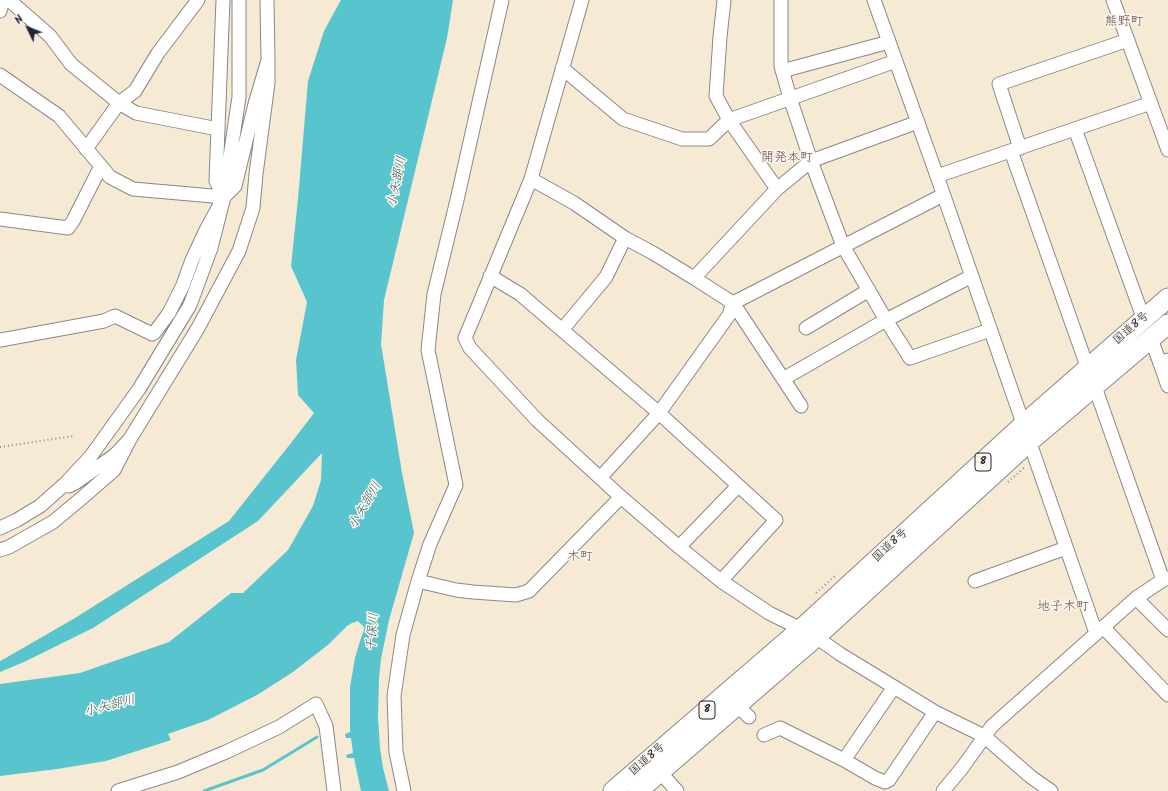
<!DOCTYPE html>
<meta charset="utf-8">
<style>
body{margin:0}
#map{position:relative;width:1168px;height:791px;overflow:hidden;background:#f6ead5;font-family:Kalam,sans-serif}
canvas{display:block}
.north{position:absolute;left:8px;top:8px;width:40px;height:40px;-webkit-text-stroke:3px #fbf7ec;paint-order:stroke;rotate:313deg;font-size:11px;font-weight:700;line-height:16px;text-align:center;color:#22223b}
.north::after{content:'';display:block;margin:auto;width:14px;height:18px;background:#22223b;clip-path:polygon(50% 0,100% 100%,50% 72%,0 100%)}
</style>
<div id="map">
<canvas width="1168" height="791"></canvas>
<div class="north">N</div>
</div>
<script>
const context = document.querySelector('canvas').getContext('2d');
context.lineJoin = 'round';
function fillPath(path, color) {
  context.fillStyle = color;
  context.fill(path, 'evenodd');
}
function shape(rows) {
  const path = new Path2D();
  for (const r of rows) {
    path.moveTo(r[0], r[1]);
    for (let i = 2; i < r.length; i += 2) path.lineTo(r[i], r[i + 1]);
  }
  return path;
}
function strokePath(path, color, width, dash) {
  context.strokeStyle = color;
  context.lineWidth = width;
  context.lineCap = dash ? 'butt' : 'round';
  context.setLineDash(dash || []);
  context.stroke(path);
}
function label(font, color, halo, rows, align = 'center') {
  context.font = font + ' Kalam,"Klee One",sans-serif';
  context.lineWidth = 3;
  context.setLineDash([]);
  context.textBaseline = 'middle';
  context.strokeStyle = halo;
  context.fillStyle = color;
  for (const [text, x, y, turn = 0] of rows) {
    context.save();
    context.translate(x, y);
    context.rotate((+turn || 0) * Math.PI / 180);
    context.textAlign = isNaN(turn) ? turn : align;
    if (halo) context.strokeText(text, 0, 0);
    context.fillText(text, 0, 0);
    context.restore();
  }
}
fillPath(shape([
 [341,0,453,0,447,38,384,300,381,344,402,473,414,533,389,620,381,659,379,679,378,717,380,748,383,768,389,791,361,791,354,758,347,758,346,755,353,753,351,738,346,738,345,734,350,732,350,687,355,658,360,641,364,630,364,627,358,621,352,623,347,626,329,644,293,672,257,695,208,720,168,734,171,740,106,761,57,769,0,776,0,684,80,673,169,642,231,593,243,593,288,550,313,506,321,480,322,453,258,521,93,628,24,662,0,672,0,661,4,659,75,618,229,521,291,443,314,413,298,395,296,360,307,302,291,266,298,199,308,81,324,31]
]), '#57c4ce');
strokePath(shape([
 [204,791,263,770,317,737]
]), '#57c4ce', 3);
const minor = shape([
 [9,0,50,36,71,64,119,103,136,113,218,129],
 [223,0,216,181,224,197],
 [267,0,268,60],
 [582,0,531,179,465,338,470,348,537,420,621,497,679,547,721,581,769,613,801,629,816,637,840,654,935,712,984,736,1031,777,1051,791],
 [724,0,720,37,716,96,729,120,777,189],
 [781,0,781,66,790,98,811,161,843,246,886,320,910,358,990,330],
 [874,0,937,176,1096,633],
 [1113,0,1168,150],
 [0,11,3,0],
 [562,68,623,119,682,139,709,139,729,120,896,61],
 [782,71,889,42],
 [0,75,59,116,110,177,133,189,224,197],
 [1075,129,1144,320],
 [1020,148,999,84,1128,40],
 [86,149,119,103,135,91,158,53,198,0],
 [1011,151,1088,369],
 [937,176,1151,103],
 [531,179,574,203,625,238,653,253,694,278,733,303,801,406],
 [0,219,68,228,73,221,101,166],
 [490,276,520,294,659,413,776,520,721,581],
 [694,278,777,189,811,161,918,122],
 [806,328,869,290],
 [562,330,606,277,625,238],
 [1151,339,1160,363],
 [0,340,104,321,115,316,152,334,155,332,169,313,183,285,192,260,206,230,224,197,235,186,255,104,268,60,268,83,256,174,253,208,239,251,198,328,130,439],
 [1168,360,1160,363,1168,386],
 [783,379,886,320,972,276],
 [1095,387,1163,580],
 [600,478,659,413,729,315,733,303,943,195],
 [0,528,17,520,40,506,65,484,91,456,139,389,190,305,211,248,224,197,239,97,239,0],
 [679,547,738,486],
 [0,550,9,547,53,522,83,497,114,470,130,439,115,455,75,483,69,486],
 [418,581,456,590,473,592,516,595,529,591,621,497],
 [975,581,1066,548],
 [1136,598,1168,630],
 [1103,627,1168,695],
 [894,687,844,760,875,778,885,782,889,780,935,712],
 [737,705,749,717],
 [764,735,780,728,844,760],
 [660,772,677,791],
 [118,791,178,772,226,752,279,727,316,704,326,726,334,791],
 [404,791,396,752,394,696,403,635,418,581,430,544,456,485,428,350,434,294,457,200,502,0],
 [943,791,962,768,992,726,1136,598,1163,580,1168,578]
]);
const highway = shape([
 [613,791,801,629,1024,424,1168,298],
 [638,791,816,637,1029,442,1168,324]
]);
strokePath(minor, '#8c8688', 15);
strokePath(highway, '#8c8688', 21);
strokePath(shape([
 [0,447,74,436],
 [1008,482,1025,467],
 [816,593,836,575]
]), '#8c8688', 2, [1, 3]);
strokePath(minor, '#fff', 13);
strokePath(highway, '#fff', 19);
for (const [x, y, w] of [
 [983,462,16],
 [707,710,16]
]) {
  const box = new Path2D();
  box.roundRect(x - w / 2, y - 9, w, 18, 3);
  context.fillStyle = '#fbf7ec';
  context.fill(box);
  strokePath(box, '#22223b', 1);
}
label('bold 11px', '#22223b', null, [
 ["8",983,462],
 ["8",707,710]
]);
label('12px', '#22223b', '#fbf7ec', [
 ["国道8号",1132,329,-41],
 ["国道8号",891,546,-43],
 ["国道8号",648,760,-41]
]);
label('13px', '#664f59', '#fbf7ec', [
 ["熊野町",1124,23],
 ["開発本町",787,159],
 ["木町",580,558],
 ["地子木町",1063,608]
]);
label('italic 13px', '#355b6e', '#fbf7ec', [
 ["小矢部川",398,182,-78],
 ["小矢部川",366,506,-59],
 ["千保川",374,632,-86],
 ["小矢部川",110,707,-14]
]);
</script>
